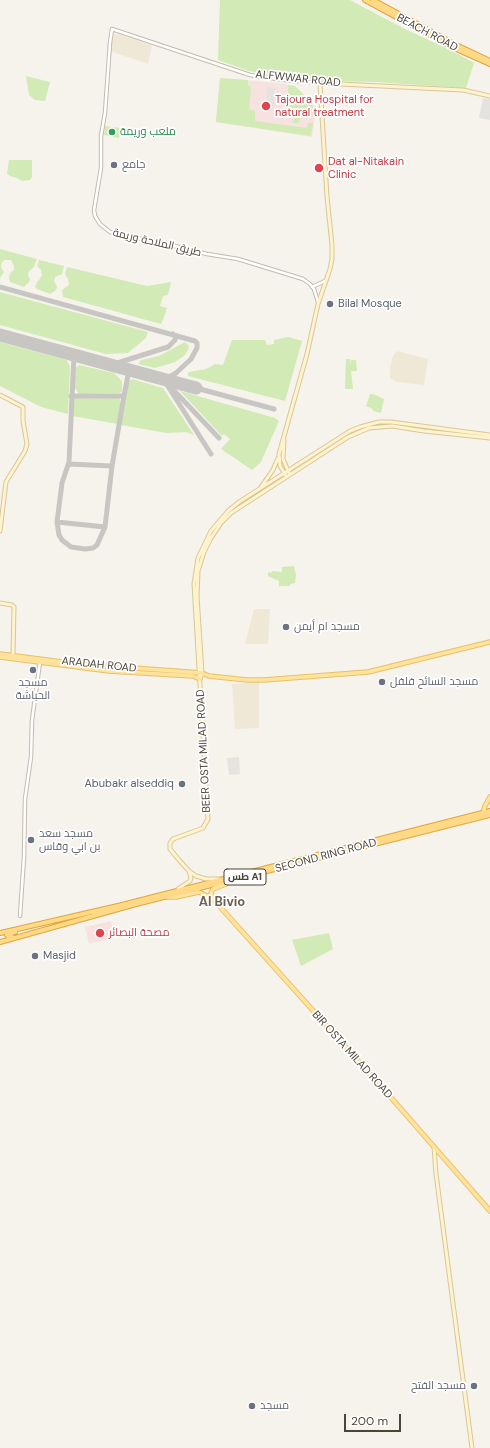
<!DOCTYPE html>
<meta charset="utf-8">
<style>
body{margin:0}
#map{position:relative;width:490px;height:1448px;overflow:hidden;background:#f6f3ec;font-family:"DM Sans",sans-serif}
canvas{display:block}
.scale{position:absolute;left:344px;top:1414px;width:57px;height:18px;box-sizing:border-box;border:2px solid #4b4439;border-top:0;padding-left:5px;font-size:12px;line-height:14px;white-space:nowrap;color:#4b4439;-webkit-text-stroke:3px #fff;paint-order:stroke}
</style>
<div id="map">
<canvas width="490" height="1448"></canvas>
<div class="scale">200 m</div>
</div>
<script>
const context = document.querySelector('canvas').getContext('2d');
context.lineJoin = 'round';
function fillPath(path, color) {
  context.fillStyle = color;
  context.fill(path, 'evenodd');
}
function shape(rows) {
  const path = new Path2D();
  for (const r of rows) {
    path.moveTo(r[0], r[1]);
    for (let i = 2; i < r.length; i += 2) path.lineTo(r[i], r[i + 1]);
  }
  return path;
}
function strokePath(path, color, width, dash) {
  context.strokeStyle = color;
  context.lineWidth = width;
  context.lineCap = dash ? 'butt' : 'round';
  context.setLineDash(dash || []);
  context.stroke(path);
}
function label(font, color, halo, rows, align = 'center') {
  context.font = font + ' "DM Sans",Cairo,sans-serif';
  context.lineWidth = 3.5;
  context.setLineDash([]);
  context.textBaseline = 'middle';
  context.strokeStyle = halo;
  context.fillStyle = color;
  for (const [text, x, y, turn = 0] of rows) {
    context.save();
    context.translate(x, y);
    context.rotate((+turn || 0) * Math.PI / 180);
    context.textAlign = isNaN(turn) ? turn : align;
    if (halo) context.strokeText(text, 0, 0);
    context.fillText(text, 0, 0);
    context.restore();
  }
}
fillPath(shape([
 [114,33,152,45,148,64,113,52,110,50],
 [397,351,428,359,424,385,397,382,390,378,390,367,393,356],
 [254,609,270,609,268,644,245,644],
 [259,682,259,728,235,729,232,684]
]), '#efe8d6');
fillPath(shape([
 [220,78,278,83,295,86,310,101,316,111,312,137,216,122],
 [111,921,115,938,89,944,85,927]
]), '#f6e3e0');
fillPath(shape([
 [220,0,350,0,405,29,452,51,474,63,466,88,375,82,332,81,280,77,249,71,218,60],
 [26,76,50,82,45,101,35,100,29,95],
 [220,78,248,80,248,86,251,86,249,109,255,111,255,121,307,128,308,123,313,123,311,136,216,122],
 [288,85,295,86,310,101,316,111,315,117,303,115,300,115,299,123,293,123,294,116,296,111,295,109,291,108,286,110,287,98,288,97],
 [105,126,120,128,119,138,104,135],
 [9,160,32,160,32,177,30,180,22,181,17,178,10,176,7,174],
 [0,249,37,259,34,267,29,271,28,275,30,279,29,282,24,287,10,282,9,277,10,273,14,270,14,266,11,260,4,260,1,264,1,268,4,272,0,278],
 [39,260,64,266,62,274,55,277,54,281,57,287,56,290,50,294,37,289,35,287,37,282,39,280,42,275,41,270,37,266],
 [67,267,147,286,171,282,168,295,163,296,160,306,167,308,163,320,161,324,63,297,62,290,69,285,68,279,65,274],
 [0,292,148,332,146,338,128,353,106,354,0,325],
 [288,337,302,341,285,401,188,376,188,373,189,372,206,369,215,364,223,365,232,340,265,340,267,345,274,344,274,340],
 [0,342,67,360,70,367,68,414,41,407,0,386],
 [185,342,189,346,188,350,184,356,175,362,155,368,138,364,141,360,159,356],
 [346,359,350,359,351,365,351,360,356,360,357,371,351,371,353,389,345,389],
 [79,365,114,373,120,379,122,382,122,391,120,393,79,394,74,387,74,369],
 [132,379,163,388,194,435,186,432,167,433,121,425,129,381],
 [180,391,275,418,279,421,261,462,252,470,221,449,230,439,224,434,222,436],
 [370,394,373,394,384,399,381,413,373,411,373,409,366,406],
 [76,397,117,397,119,398,121,402,118,424,72,416,73,401],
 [294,566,296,575,295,583,290,584,290,586,279,586,279,581,268,576,268,572,271,573,272,571,282,572,282,567],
 [329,933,333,949,301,966,292,940]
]), '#d2eab5');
fillPath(shape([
 [267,87,275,88,274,107,266,107],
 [483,98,490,99,490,120,479,118],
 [239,757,240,774,229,775,227,758]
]), '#e5e3e0');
strokePath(shape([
 [0,287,195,341,197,343,197,348,191,359,176,373,164,380],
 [74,355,69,462,62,483,57,522,59,535,62,540,71,547,85,549,93,548,97,545,105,527,112,466,124,396,129,370],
 [111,365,168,347,175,340,176,337,173,334],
 [196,388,274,409],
 [71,396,124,396],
 [211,454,164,380,219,438],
 [69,464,112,466],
 [57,522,105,527]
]), '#c8c6c3', 5);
strokePath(shape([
 [0,335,196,388]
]), '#c8c6c3', 13);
const tertiary = shape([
 [312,287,325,281],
 [318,302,314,289,310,284,303,279,238,259,207,254,179,247,110,232,100,224,95,216,94,210,101,168,101,136,105,113,110,43,112,29,250,75,284,80,320,83],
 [20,916,24,857,25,799,31,757,32,720,40,662]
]);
const secondary = shape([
 [0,395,23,407,23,421,27,444,25,451,6,482,0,531],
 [284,440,283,459,289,473],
 [286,476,280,466,279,454,307,354,318,304,330,269,332,259,332,245,327,197,320,83,463,90,490,96],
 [261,487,273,470,278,458],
 [0,603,12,605,14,607,13,655],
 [200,679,202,673,197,596,198,571,204,552,211,538,221,523,231,513,348,437,369,428,392,426,424,431,490,438],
 [220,879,206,879,196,876,189,871,179,860,170,849,170,843,173,839,203,828,208,819,194,584,198,558,211,531,228,511,239,502,350,431,360,427,379,422,391,422,490,435],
 [178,889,190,881,191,878,189,871],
 [434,1147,436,1174,472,1448]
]);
const primary = shape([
 [0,654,78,664,202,673,209,676,247,680,264,680,368,672,490,642],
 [0,657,109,671,193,676,200,679],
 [483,813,485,806,490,797],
 [167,897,176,897,199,892,213,899,387,1093,490,1211],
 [213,899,211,893,213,889,226,884,230,881]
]);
const trunk = shape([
 [365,0,454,48,490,64],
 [373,0,456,45,490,61],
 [0,933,122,905,490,811],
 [12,937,9,937,7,935,15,932],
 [0,942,136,904,490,815]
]);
strokePath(tertiary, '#c2bbae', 4.5);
strokePath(secondary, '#d6c79b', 5);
strokePath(primary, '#e6c16a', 5.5);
strokePath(trunk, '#e0a43c', 6);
strokePath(tertiary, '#fff', 2.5);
strokePath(secondary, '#fff3cd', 3);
strokePath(primary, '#ffe39c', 3.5);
strokePath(trunk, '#ffd985', 4);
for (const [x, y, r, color] of [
 [266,106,5,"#e0444e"],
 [112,132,4,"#2e9e5b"],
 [114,165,4,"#6b7280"],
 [319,168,5,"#e0444e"],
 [330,304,4,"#6b7280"],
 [286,627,4,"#6b7280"],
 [33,670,4,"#6b7280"],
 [382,682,4,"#6b7280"],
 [182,784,4,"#6b7280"],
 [31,840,4,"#6b7280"],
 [100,933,5,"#e0444e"],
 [35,956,4,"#6b7280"],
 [474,1386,4,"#6b7280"],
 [252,1406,4,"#6b7280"]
]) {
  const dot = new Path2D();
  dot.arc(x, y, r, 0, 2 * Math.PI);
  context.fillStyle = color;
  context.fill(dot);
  strokePath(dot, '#fff', 1.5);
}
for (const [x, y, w] of [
 [245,877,42]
]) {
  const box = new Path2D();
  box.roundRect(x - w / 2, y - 8, w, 16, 3);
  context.fillStyle = '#fff';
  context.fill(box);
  strokePath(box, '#4b4439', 1);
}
label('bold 10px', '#4b4439', null, [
 ["طس A1",245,877]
]);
label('11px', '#4b4439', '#fff', [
 ["BEACH ROAD",427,33,28],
 ["ALFWWAR ROAD",298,79,6],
 ["طريق الملاحة وريمة",157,243,13],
 ["ARADAH ROAD",99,665,6],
 ["BEER OSTA MILAD ROAD",204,751,-93],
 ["SECOND RING ROAD",326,856,-15],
 ["BIR OSTA MILAD ROAD",352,1055,48]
]);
label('11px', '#be3a42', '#fff', [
 ["Tajoura Hospital for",275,100],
 ["natural treatment",275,113],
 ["Dat al-Nitakain",328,162],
 ["Clinic",328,175],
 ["مصحة البصائر",109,933]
], 'left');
label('11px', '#27864d', '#fff', [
 ["ملعب وريمة",120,132]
], 'left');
label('11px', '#5b616d', '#fff', [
 ["جامع",122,165],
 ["Bilal Mosque",338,304],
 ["مسجد ام أيمن",294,627],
 ["مسجد السائح فلفل",390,682],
 ["مسجد",33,683,"center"],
 ["الحباشة",33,696,"center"],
 ["Abubakr alseddiq",174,784,"right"],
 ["مسجد سعد",39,834],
 ["بن ابي وقاس",39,847],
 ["Masjid",43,956],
 ["مسجد الفتح",466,1386,"right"],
 ["مسجد",260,1406]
], 'left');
label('bold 13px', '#6e6250', '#fff', [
 ["Al Bivio",222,903]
]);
</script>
